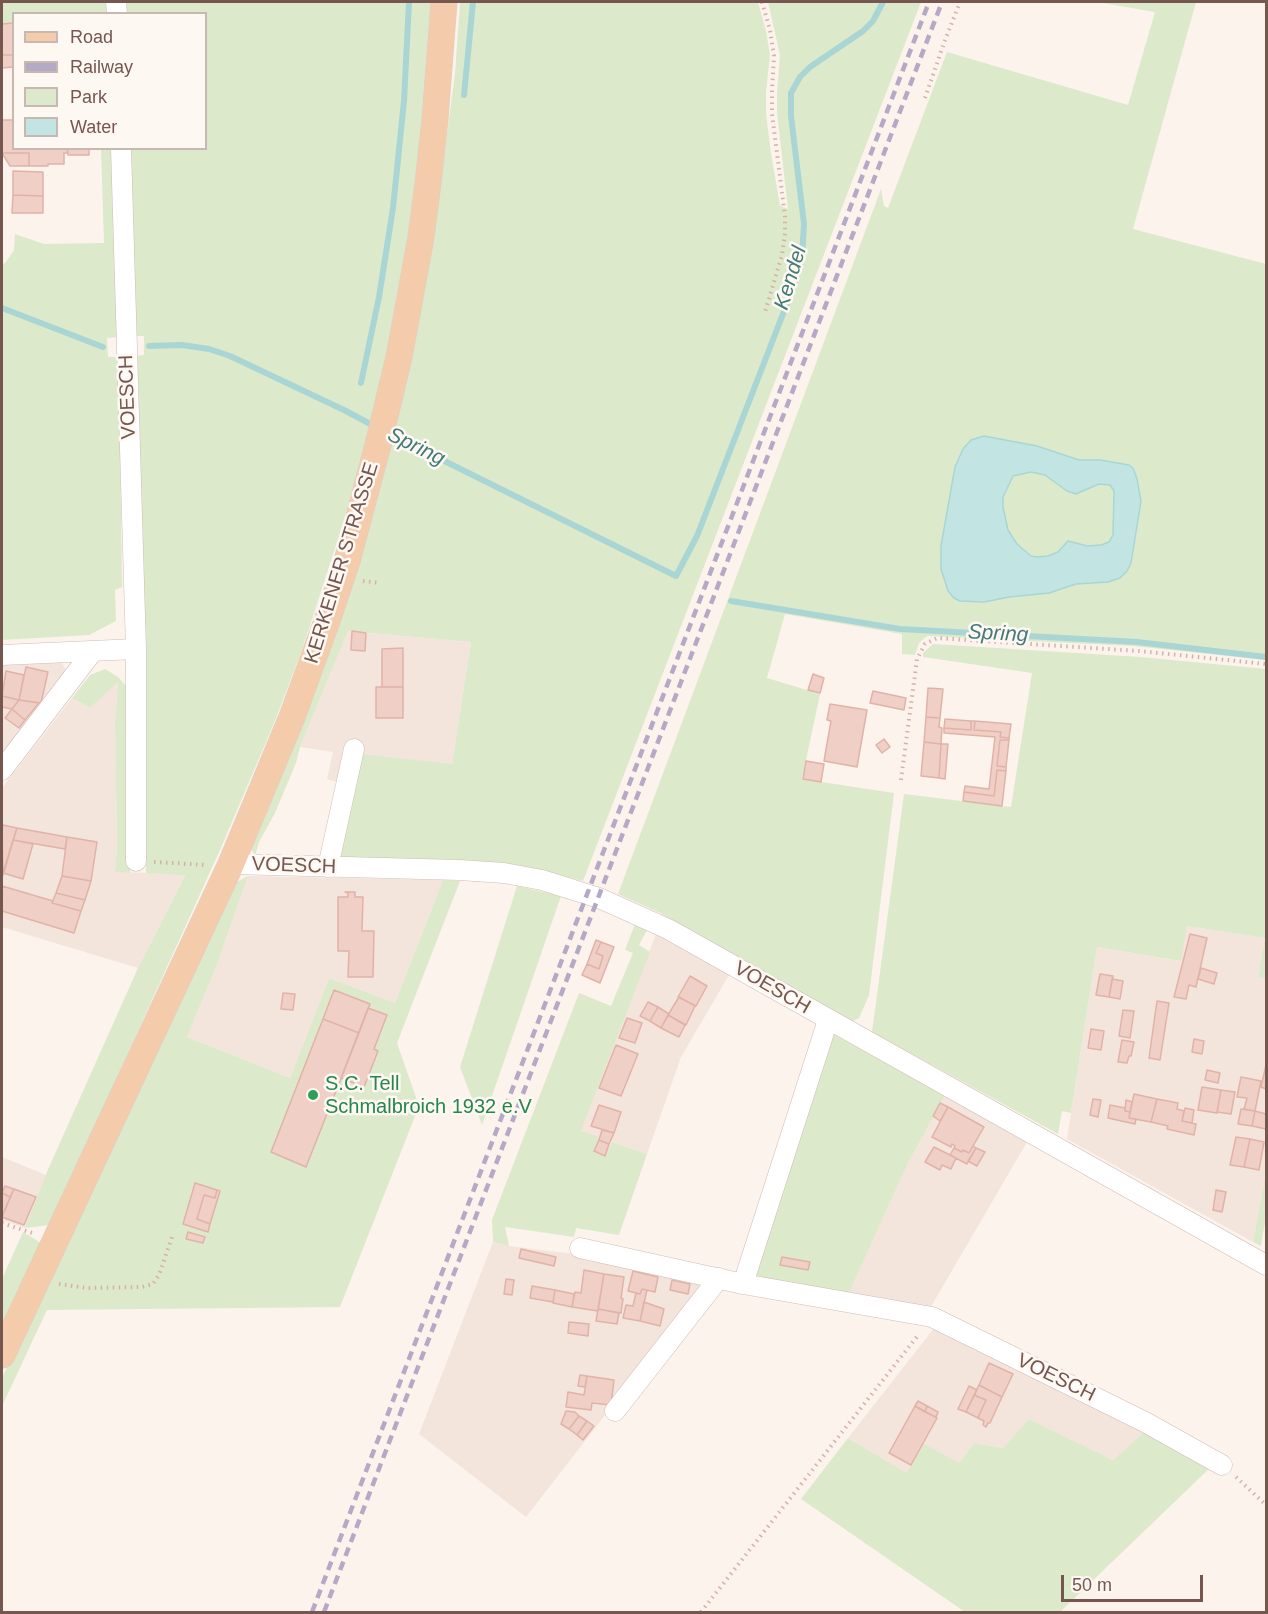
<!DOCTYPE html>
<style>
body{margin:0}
#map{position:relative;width:1268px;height:1614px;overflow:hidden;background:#fcf3ed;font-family:Helvetica,sans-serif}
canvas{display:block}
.frame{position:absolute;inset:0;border:3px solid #765750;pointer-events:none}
.legend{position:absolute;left:12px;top:12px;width:195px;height:138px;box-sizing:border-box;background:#fef8f3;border:2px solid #c8b8b2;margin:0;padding:8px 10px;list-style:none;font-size:18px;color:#765750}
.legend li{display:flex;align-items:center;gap:12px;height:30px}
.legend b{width:30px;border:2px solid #c8b8b2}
.scale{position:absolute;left:1061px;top:1575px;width:142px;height:27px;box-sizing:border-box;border:3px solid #765750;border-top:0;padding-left:8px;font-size:18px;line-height:21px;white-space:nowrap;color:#765750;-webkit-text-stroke:4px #fef8f3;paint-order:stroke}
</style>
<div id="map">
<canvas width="1268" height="1614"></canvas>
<div class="frame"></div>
<ul class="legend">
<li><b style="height:8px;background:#f5ccab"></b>Road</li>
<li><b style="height:8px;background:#b4aac6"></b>Railway</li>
<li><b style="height:16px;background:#dde9cb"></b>Park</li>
<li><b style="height:16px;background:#c2e5e4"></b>Water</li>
</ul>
<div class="scale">50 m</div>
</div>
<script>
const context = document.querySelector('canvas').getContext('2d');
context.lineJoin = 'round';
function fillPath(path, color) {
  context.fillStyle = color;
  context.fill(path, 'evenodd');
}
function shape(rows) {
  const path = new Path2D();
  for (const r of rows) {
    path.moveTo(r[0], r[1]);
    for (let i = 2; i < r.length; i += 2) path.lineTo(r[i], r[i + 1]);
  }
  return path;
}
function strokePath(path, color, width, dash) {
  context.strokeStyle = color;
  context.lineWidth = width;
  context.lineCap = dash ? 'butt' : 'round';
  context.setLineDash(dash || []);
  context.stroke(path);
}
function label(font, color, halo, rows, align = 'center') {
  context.font = font + ' Helvetica,sans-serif';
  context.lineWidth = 5;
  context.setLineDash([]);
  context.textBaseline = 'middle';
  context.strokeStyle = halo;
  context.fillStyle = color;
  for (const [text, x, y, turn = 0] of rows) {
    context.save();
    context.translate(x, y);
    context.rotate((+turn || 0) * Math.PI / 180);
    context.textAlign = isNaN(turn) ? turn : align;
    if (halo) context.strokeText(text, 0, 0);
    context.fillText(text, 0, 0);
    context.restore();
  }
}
fillPath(shape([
 [348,631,471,642,452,764,340,783,327,779,333,752,300,747],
 [61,661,67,672,2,757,2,663],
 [118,681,115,722,117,846,115,872,185,874,138,968,2,927,2,788,72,698,90,708],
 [248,876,443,880,395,1003,329,978,290,1078,187,1037,216,967],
 [1187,926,1265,938,1258,977,1266,979,1266,1172,1253,1242,1067,1139,1097,947,1180,961],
 [656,934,729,975,681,1057,647,1154,612,1142,606,1157,594,1152,581,1131],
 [945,1096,1027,1142,929,1310,848,1295,908,1163],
 [2,1157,46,1175,25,1228,2,1220],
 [493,1242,509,1246,607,1258,706,1285,526,1517,419,1434],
 [935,1327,1146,1430,1113,1460,1029,1419,1003,1448,974,1443,959,1463,907,1473,848,1438]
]), '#f3e4dc');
fillPath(shape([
 [2,2,109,2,109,13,14,14,13,23,2,24],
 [124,2,432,2,440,184,455,74,460,2,758,2,766,31,770,55,766,92,766,114,771,153,780,206,788,209,777,113,777,93,780,55,768,2,921,2,583,881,543,871,334,858,359,754,452,764,471,642,348,631,300,747,296,763,275,813,259,842,255,856,248,844,299,722,368,434,340,533,303,647,275,721,220,850,50,1225,25,1228,46,1174,138,968,185,875,146,873,135,356,144,355,144,336,134,336,128,149,206,148,206,14,125,13],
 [1097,2,1196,2,1133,229,1266,264,1266,660,1133,646,927,636,919,643,915,655,902,654,902,634,785,614,767,678,820,694,802,779,894,793,869,995,859,1018,851,1022,738,960,660,913,618,894,881,189,884,206,888,208,947,52,1128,105,1155,12],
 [984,436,1037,446,1079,460,1100,460,1129,465,1133,468,1137,479,1141,501,1131,563,1127,571,1108,582,1076,584,1049,593,1009,597,984,602,941,546,955,468,963,449,971,440],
 [101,149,113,149,118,337,107,338,108,357,119,357,122,587,115,590,116,621,89,635,2,640,2,265,6,262,14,250,15,234,44,244,104,243],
 [1031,472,1045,475,1067,491,1076,494,1099,484,1110,485,1114,491,1113,536,1109,542,1101,545,1087,546,1068,541,1058,552,1048,556,1037,557,1031,556,1017,544,1008,530,1003,507,1003,497,1013,476],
 [933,644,1140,657,1266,669,1266,979,1258,977,1265,938,1187,926,1181,961,1097,947,1071,1113,1062,1111,1058,1134,872,1032,904,794,1011,807,1032,673,923,657,923,653],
 [105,669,118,677,128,688,130,873,115,872,117,846,115,722,118,682,90,708,72,698,90,675],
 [248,876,216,967,187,1037,290,1078,329,978,395,1003,443,880,460,881,397,1043,419,1106,340,1307,47,1310,2,1406,2,1378,235,883],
 [517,886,561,896,482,1125,460,1067],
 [635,924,647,930,639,945,650,952,581,1131,599,1137,594,1152,605,1157,612,1142,647,1154,619,1235,576,1228,574,1237,505,1227,509,1246,493,1242,492,1220,579,993,611,1006,633,953,625,950],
 [831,1033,945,1096,908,1163,848,1295,751,1278],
 [1266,1172,1266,1216,1261,1246,1253,1242],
 [23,1232,41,1243,2,1327,2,1279],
 [1029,1419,1113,1460,1146,1430,1213,1465,1060,1612,965,1612,801,1499,848,1438,907,1473,924,1444,959,1463,974,1443,1003,1448]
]), '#dde9cb');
const water = shape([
 [984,436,1037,446,1079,460,1100,460,1129,465,1133,468,1137,479,1141,501,1131,563,1127,571,1120,578,1108,582,1076,584,1049,593,1009,597,984,602,960,601,954,598,948,591,941,569,941,546,955,467,963,449,971,440,984,436],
 [1031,472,1045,475,1067,491,1076,494,1099,484,1110,485,1114,491,1113,535,1109,542,1101,545,1087,546,1068,541,1058,552,1048,556,1037,557,1031,556,1017,544,1008,530,1003,507,1003,497,1013,476,1031,472]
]);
fillPath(water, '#c2e5e4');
strokePath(water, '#a9d6d5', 1.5);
strokePath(shape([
 [464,95,473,2],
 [2,308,103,347],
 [149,346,182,345,209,349,230,356,344,410,376,427],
 [361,383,379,297,393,208,404,101,409,2],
 [388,433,676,576,697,536,793,288,802,257,804,224,791,116,791,93,800,77,810,67,863,31,873,21,883,2],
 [731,601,900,629,1137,642,1266,657]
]), '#a9d6d5', 6);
const building = shape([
 [14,23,14,55,2,55,2,24,14,23],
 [2,55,14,55,14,67,2,68,2,55],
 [2,120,14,120,14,148,67,148,68,153,64,153,64,164,48,164,48,166,29,166,29,153,2,153,2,120],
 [67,148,89,148,89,155,68,155,67,148],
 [2,153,29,153,29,166,10,166,2,153],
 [13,171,43,172,43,196,13,195,13,171],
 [13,195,43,196,43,213,12,213,13,195],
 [352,631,366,633,365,651,351,650,352,631],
 [403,648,403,687,382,687,382,649,403,648],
 [26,667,48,672,41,703,19,700,26,667],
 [6,671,24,675,19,700,2,696,6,671],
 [813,674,824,678,820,693,808,690,813,674],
 [376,687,403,687,403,718,376,718,376,687],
 [928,688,943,689,940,718,926,717,928,688],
 [873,691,906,698,904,710,870,703,873,691],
 [2,696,19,700,12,709,2,707,2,696],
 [19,700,39,703,25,720,12,709,19,700],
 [830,704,867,710,857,767,824,761,831,721,827,720,830,704],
 [12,709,25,720,19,728,5,718,12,709],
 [926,717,940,718,939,727,942,728,941,744,924,742,926,717],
 [945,719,971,721,971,730,944,728,945,719],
 [971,721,975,721,974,730,1001,732,1000,737,1009,738,1009,740,1000,740,997,766,1006,767,1006,771,997,770,994,796,964,792,965,786,989,789,995,737,944,733,944,728,971,730,971,721],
 [975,721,1011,724,1009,738,1000,737,1001,732,974,730,975,721],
 [884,739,890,747,882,753,876,745,884,739],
 [1000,740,1009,740,1006,767,997,766,1000,740],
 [924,742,941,744,939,778,921,776,924,742],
 [941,744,948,744,945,779,939,778,941,744],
 [806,761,824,764,821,782,803,779,806,761],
 [997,770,1006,771,1002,806,963,801,964,792,994,796,997,770],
 [3,825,17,828,3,875,2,831,3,825],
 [17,828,67,837,65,849,13,840,17,828],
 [67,837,97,842,91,881,62,876,67,837],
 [13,840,33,844,23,879,3,873,13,840],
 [62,876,91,881,85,900,56,893,62,876],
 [2,886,53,901,52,903,81,911,74,933,2,911,2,886],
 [345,892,355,892,355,897,363,897,362,931,374,931,373,977,348,977,349,951,338,951,338,897,348,897,348,893,345,892],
 [56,893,85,900,81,911,52,903,56,893],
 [1190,934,1207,938,1196,987,1189,985,1186,999,1174,997,1190,934],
 [596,940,601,942,596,953,603,956,599,969,587,964,596,940],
 [601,942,614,947,600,983,582,975,587,964,599,969,603,956,596,953,601,942],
 [1201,968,1217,973,1214,984,1198,979,1201,968],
 [1100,974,1113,976,1109,997,1096,995,1100,974],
 [690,976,707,986,696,1006,678,997,690,976],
 [1112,979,1123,981,1120,999,1109,997,1112,979],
 [334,990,370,1004,359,1033,323,1019,334,990],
 [283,993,295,994,293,1010,281,1009,283,993],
 [679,997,695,1006,686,1025,668,1015,679,997],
 [1157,1001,1169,1003,1160,1060,1149,1058,1157,1001],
 [648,1002,658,1007,650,1021,640,1016,648,1002],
 [658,1007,669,1014,661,1028,650,1021,658,1007],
 [368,1008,387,1015,374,1049,378,1051,364,1087,341,1078,368,1008],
 [1123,1010,1134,1011,1130,1038,1119,1036,1123,1010],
 [668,1015,685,1025,679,1037,661,1028,668,1015],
 [627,1018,642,1023,635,1043,619,1038,627,1018],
 [323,1019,359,1033,306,1167,271,1152,323,1019],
 [1091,1029,1104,1031,1101,1050,1088,1048,1091,1029],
 [1194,1039,1204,1041,1202,1054,1192,1052,1194,1039],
 [1122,1040,1134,1042,1131,1056,1129,1056,1127,1063,1118,1062,1122,1040],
 [616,1045,638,1054,621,1096,599,1088,616,1045],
 [1266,1065,1266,1089,1261,1087,1266,1065],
 [1207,1070,1220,1073,1218,1083,1205,1080,1207,1070],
 [1241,1077,1261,1081,1255,1111,1244,1109,1247,1098,1237,1097,1241,1077],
 [1202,1087,1221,1090,1217,1113,1198,1110,1202,1087],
 [1221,1090,1235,1092,1231,1114,1217,1112,1221,1090],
 [1134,1094,1157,1099,1151,1122,1129,1118,1134,1094],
 [1093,1099,1101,1100,1098,1117,1090,1115,1093,1099],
 [1157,1099,1178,1103,1177,1109,1184,1111,1182,1121,1196,1124,1194,1135,1167,1129,1168,1126,1151,1122,1157,1099],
 [1126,1100,1132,1102,1130,1112,1125,1111,1126,1100],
 [940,1103,948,1107,940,1121,933,1116,940,1103],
 [599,1105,621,1112,614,1133,591,1126,599,1105],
 [1110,1105,1125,1108,1125,1111,1130,1112,1129,1118,1136,1119,1135,1124,1108,1118,1110,1105],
 [948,1107,984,1127,969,1153,963,1150,962,1152,954,1148,955,1146,952,1144,951,1147,932,1137,948,1107],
 [1185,1108,1194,1110,1192,1123,1182,1121,1185,1108],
 [1241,1109,1255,1111,1252,1126,1238,1124,1241,1109],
 [1255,1111,1266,1114,1266,1129,1252,1126,1255,1111],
 [602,1130,614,1133,609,1144,599,1140,602,1130],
 [1236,1137,1250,1139,1244,1167,1230,1165,1236,1137],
 [1250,1139,1264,1142,1259,1170,1244,1167,1250,1139],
 [599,1140,609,1144,605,1156,594,1151,599,1140],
 [973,1146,976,1148,967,1164,950,1155,954,1148,962,1152,963,1150,969,1153,973,1146],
 [934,1147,956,1158,951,1169,942,1165,940,1170,925,1162,934,1147],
 [976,1148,985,1152,977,1166,968,1161,976,1148],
 [195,1183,217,1190,215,1198,204,1195,197,1219,210,1224,208,1232,183,1224,195,1183],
 [5,1186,14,1189,10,1197,2,1193,5,1186],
 [14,1189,36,1197,24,1225,2,1217,14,1189],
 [217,1190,220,1191,210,1224,197,1219,204,1195,215,1198,217,1190],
 [1216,1190,1226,1192,1222,1212,1213,1210,1216,1190],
 [2,1193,10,1197,2,1217,2,1193],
 [188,1232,205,1237,203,1243,186,1239,188,1232],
 [521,1249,556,1257,554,1266,519,1258,521,1249],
 [782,1257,810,1262,808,1270,780,1265,782,1257],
 [584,1270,604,1274,598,1311,572,1307,575,1292,581,1293,584,1270],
 [633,1271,658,1277,655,1292,642,1289,640,1294,628,1291,633,1271],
 [604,1274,624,1277,621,1298,623,1299,621,1313,598,1309,604,1274],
 [506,1279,514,1280,512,1295,504,1294,506,1279],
 [672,1280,690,1284,688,1294,670,1290,672,1280],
 [532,1286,555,1290,553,1302,530,1298,532,1286],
 [642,1289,647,1290,640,1321,623,1318,626,1305,633,1306,636,1293,640,1294,642,1289],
 [555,1290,574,1294,572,1307,553,1303,555,1290],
 [644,1302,664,1309,660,1326,640,1321,644,1302],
 [598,1309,619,1313,617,1324,596,1321,598,1309],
 [569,1322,589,1324,588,1336,568,1333,569,1322],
 [989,1363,1013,1374,1002,1397,979,1385,989,1363],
 [580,1375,587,1376,585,1387,578,1386,580,1375],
 [587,1376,614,1380,611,1405,592,1403,591,1410,566,1407,568,1392,584,1395,587,1376],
 [979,1385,1002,1397,990,1423,988,1423,986,1427,983,1425,984,1421,978,1418,986,1400,974,1395,979,1385],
 [969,1386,977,1390,966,1412,958,1409,969,1386],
 [974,1395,986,1400,978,1418,966,1412,974,1395],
 [918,1401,927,1406,925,1412,915,1406,918,1401],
 [915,1406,937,1418,911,1465,889,1453,915,1406],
 [927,1406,938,1412,936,1417,925,1412,927,1406],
 [566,1411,575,1412,579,1416,569,1429,561,1424,566,1411],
 [579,1416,587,1421,577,1435,569,1429,579,1416],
 [587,1421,594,1426,583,1440,577,1435,587,1421]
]);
fillPath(building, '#efcfc6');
strokePath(building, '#e1b3a8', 1.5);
const minor = shape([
 [116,2,117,14],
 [121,148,136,649,136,861],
 [2,655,136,649],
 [2,770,93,651],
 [231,864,460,870,504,873,542,880,599,898,668,929,1266,1265],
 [328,867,354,749],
 [580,1248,743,1284,932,1317,1145,1422,1222,1465],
 [743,1284,828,1020],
 [615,1411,719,1278]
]);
const major = shape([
 [2,1355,231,864,292,717,327,621,347,561,378,445,399,357,409,303,421,237,428,183,435,119,444,2]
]);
strokePath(minor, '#d0bcb5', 21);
strokePath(major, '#d9d0ce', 27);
strokePath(shape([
 [762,2,770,30,774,56,772,91,772,114,785,216,785,233,782,255,765,312],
 [925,98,944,43,960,2],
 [363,581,380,583],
 [901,780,917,659,925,644,937,638,1139,651,1266,664],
 [154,862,207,865],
 [2,1223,35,1234],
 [59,1284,87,1288,142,1287,153,1284,159,1275,173,1234],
 [1236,1477,1266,1505],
 [701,1612,919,1334]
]), '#d5b2a9', 4, [1.5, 4.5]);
strokePath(minor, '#fff', 20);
strokePath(major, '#f5ccab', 26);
strokePath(shape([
 [312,1612,929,2],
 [324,1612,942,2]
]), '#b4aac6', 4.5, [9, 6]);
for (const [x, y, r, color] of [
 [313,1095,6,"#2e9e5b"]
]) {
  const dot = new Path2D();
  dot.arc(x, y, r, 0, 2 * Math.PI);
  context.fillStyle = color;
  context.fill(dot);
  strokePath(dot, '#fef8f3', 2);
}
label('20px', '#765750', '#fef8f3', [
 ["VOESCH",128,397,-92],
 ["KERKENER STRASSE",342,563,-73],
 ["VOESCH",294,866,2],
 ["VOESCH",772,988,30],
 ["VOESCH",1056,1378,26]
]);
label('20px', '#27864d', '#fef8f3', [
 ["S.C. Tell",325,1084],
 ["Schmalbroich 1932 e.V",325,1107]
], 'left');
label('italic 21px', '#447a79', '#fef8f3', [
 ["Kendel",791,278,-73],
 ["Spring",416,447,26],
 ["Spring",998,634,3]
]);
</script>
